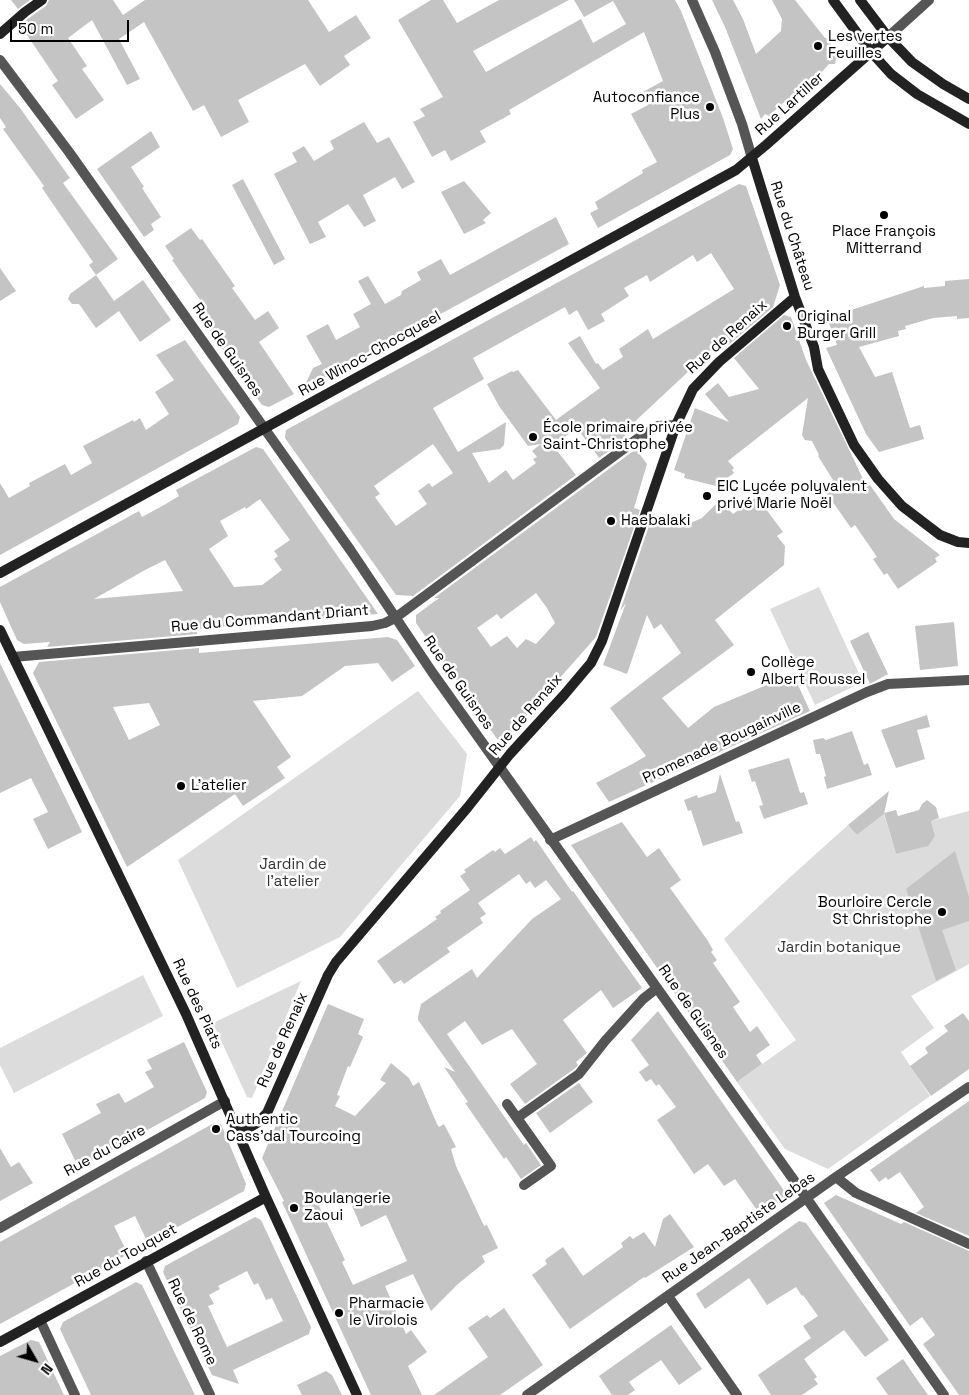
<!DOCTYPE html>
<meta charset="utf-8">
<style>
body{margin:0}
#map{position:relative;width:969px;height:1395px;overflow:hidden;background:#fff;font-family:"Space Grotesk",sans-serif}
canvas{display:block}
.north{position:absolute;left:10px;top:1335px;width:50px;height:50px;-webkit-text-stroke:4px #fff;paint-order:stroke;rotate:128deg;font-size:14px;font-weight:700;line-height:20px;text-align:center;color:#000}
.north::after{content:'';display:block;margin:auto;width:18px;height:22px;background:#000;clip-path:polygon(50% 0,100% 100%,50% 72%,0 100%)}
.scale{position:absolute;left:10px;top:20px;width:119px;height:22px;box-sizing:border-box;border:2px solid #000;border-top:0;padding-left:6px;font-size:15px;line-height:18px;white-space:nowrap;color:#000;-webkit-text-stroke:4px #fff;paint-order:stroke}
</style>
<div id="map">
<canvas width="969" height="1395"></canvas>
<div class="north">N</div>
<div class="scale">50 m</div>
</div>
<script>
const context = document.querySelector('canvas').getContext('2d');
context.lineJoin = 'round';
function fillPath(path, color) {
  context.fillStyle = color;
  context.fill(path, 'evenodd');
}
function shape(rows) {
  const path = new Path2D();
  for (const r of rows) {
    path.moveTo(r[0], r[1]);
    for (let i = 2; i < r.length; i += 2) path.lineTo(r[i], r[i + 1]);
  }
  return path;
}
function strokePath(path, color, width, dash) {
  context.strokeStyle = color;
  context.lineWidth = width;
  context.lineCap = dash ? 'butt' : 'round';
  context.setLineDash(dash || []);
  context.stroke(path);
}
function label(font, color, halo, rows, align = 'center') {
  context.font = font + ' "Space Grotesk",sans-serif';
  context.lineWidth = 5;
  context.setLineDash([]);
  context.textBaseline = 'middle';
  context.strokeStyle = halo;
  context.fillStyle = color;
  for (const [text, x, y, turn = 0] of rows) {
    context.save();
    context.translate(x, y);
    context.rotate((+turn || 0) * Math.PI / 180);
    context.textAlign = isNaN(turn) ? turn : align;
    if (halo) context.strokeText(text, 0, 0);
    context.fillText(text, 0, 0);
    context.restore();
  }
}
fillPath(shape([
 [819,587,863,682,815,705,770,609],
 [418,691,467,754,460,796,340,937,237,988,178,860],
 [969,811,969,964,911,996,934,1028,901,1052,930,1096,828,1169,785,1149,737,1082,796,1040,724,939,787,880,848,825,857,835,884,814,896,854,927,846,935,836,931,821],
 [143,975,163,1016,14,1093,0,1065,0,1048],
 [301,981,252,1098,247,1097,213,1023]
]), '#dcdcdc');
fillPath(shape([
 [11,0,30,0,18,9],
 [49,0,113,0,123,15,145,0,308,0,329,32,356,15,371,38,344,56,350,65,320,86,305,64,238,100,249,122,221,137,204,105,193,111,144,22,119,39,140,79,127,85,92,20,68,38,87,66,82,69,104,100,76,119,52,85,58,81,25,32,31,28,26,20,46,6],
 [431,0,443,0,457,23,499,0,569,0,473,51,486,72,581,19,593,43,626,24,613,1,584,17,574,0,675,0,681,11,723,118,733,149,730,155,598,228,590,213,598,209,595,202,643,173,642,170,657,162,631,114,648,105,641,93,663,81,644,32,509,110,511,114,480,131,486,142,451,161,445,150,432,157,413,122,425,116,420,109,443,97,398,20],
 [712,0,733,0,743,19,756,54,781,31,782,19,772,0,795,0,825,38,832,39,831,45,838,46,835,64,829,64,813,82,809,82,788,101,787,99,769,116,765,114,761,119,725,27],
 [0,84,20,108,70,178,63,183,118,259,96,275,89,265,93,262,42,188,44,186,3,129,6,127,0,118],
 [364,122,377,143,389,137,415,182,402,189,395,177,363,195,376,221,364,227,348,204,318,222,326,237,310,244,274,174,297,162,292,153,304,146,314,161,334,149,330,141],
 [151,131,160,147,131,167,144,187,142,188,161,217,151,224,154,230,144,237,97,169],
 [243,179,285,259,274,265,232,185],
 [464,181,491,213,483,220,486,223,464,234,441,192],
 [739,184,746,186,780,285,773,307,726,347,721,341,629,427,630,429,624,434,627,438,599,458,577,428,558,442,551,443,576,475,413,596,396,595,285,438,286,430],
 [711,253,734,289,653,339,648,329,619,349,623,357,603,370,598,363,596,364,580,336,568,343,600,388,556,420,518,370,513,372,512,371,487,384,499,406,528,446,541,444,532,451,537,457,533,459,536,463,513,480,506,470,489,483,472,453,500,449,504,445,506,422,458,452,433,408,484,379,473,358,565,307,569,315,577,310,588,330,605,321,601,314,629,296,624,288,647,275,650,282,693,255,697,262],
 [433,444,453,473,432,487,429,483,418,491,427,504,396,526,375,497,380,494,374,486],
 [556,217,569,244,303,389,313,368,322,364,306,336,328,324,336,340,360,327,353,314,371,304,358,281,368,276,385,304,401,295,402,291,421,280,417,272,441,259,450,275],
 [191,228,200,240,202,239,235,286,232,288,255,320,268,311,279,328,259,342,294,394,269,407,262,405,194,308,203,304,172,260,174,259,165,246],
 [0,268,16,291,0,301],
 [96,275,114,301,143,280,171,320,140,342,119,311,96,328,79,304,72,304,68,299,70,294],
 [969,279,969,318,957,319,957,316,933,318,905,326,906,329,898,331,899,336,859,347,875,377,892,372,910,428,920,425,924,439,879,452,866,434,826,348,837,345,827,318,924,286,924,288,945,286,945,281],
 [784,315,791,317,806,360,867,487,870,485,894,519,940,555,935,558,937,562,898,589,887,573,884,575,873,559,877,557,855,525,851,528,823,488,833,480,818,456,819,455,812,441,805,440,802,435,808,398,728,461,734,468,732,470,734,473,716,486,684,478,685,474,674,470,695,408,729,422,705,394,718,383,729,397,759,389,734,358],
 [185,340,240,417,238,424,0,555,0,483,9,498,30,486,29,483,65,464,71,475,92,463,83,446,133,420,134,422,140,418,146,430,169,414,155,392,174,380,156,355],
 [256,447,263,449,378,614,228,628,228,626,197,629,197,634,47,647,50,642,24,644,17,640,0,602,0,587,139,511,142,517,164,505,179,496,176,490],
 [260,499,290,540,274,551,278,556,274,559,282,570,262,585,234,587,209,549,228,536,220,521,245,507,246,509],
 [165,560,183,591,94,599,145,570],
 [636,449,647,464,634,508,640,510,596,637,505,740,497,739,416,623,416,615,439,598,434,598],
 [536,593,547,608,555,623,536,644,526,639,517,648,507,636,491,647,477,628,497,614,501,619],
 [757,497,783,532,777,536,785,546,784,565,715,620,734,645,662,698,688,728,714,707,793,674,810,711,609,802,596,783,634,763,646,756,610,708,681,653,661,624,654,629,647,615,627,674,603,665,626,603,620,611,653,514,681,524,688,524,702,518,720,500,733,514],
 [954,622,958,666,920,670,915,626],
 [868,632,888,674,870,684,850,641],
 [388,637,397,640,415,666,392,682,378,663,345,666,302,696,253,701,291,757,277,767,285,778,243,806,235,794,127,867,33,673,39,662,199,648,199,653],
 [149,703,160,725,129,740,113,707],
 [0,663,82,832,48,849,33,819,48,812,31,778,0,793],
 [927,715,930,727,917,730,925,759,896,768,881,730],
 [852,731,864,765,868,763,872,775,827,789,824,777,826,776,820,754,816,754,813,740,823,738,826,740],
 [789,758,800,793,804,792,808,804,764,819,759,806,763,805,755,781,752,782,748,770],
 [720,774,736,822,739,821,743,833,703,846,691,810,688,811,684,800,697,795,698,798,716,792],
 [889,791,884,814,857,835,848,825],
 [927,800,936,807,939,818,931,821,935,836,928,846,896,854,884,813,896,810,898,816,919,810,922,804],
 [622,822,647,857,659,848,681,880,670,888,708,941,713,950,711,952,717,960,713,963,740,1002,733,1007,750,1032,757,1026,770,1045,756,1055,762,1064,737,1082,571,845],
 [531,837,534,842,536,840,572,892,573,891,642,988,613,1008,601,990,563,1020,587,1053,576,1062,578,1065,574,1069,525,1104,510,1084,537,1064,512,1029,482,1045,465,1021,447,1034,524,1145,526,1143,541,1165,521,1179,506,1157,504,1159,465,1103,468,1102,444,1067,455,1072,418,1020,418,1017,421,1004,472,969,477,978,532,919,561,899,546,880,535,888,530,881,526,884,519,874,478,903,486,914,480,918,483,923,447,948,450,952,404,984,401,980,394,984,377,961,437,919,435,917,441,913,440,911,470,890,460,876,466,872,464,870,493,850,495,852,500,848,505,854],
 [955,851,969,897,969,921,942,930,956,970,936,981,906,889],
 [328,1004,364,1019,358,1034,363,1037,350,1067,348,1066,337,1095,340,1096,335,1106,355,1116,386,1083,380,1080,391,1063,409,1078,413,1086,419,1082,437,1124,439,1127,444,1124,456,1147,451,1149,456,1166,484,1226,487,1225,498,1248,482,1256,485,1262,458,1284,431,1311,413,1274,385,1286,406,1334,411,1330,427,1352,408,1366,422,1395,371,1395,282,1202,284,1201,262,1158],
 [347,1194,361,1227,386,1215,407,1261,353,1285,342,1262,345,1260,319,1206],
 [658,1011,785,1192,783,1199,768,1210,766,1207,759,1213,735,1179,724,1186,708,1164,694,1174,657,1120,676,1107,659,1084,656,1086,651,1079,646,1082,639,1072,649,1065,631,1040],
 [963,1013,969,1021,969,1069,931,1096,910,1066,928,1053,925,1048,948,1031,944,1026],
 [184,1042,207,1092,205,1098,79,1168,62,1134,101,1113,96,1104,119,1093,125,1103,154,1087,145,1072,152,1069,147,1060],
 [579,1083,593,1102,550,1133,536,1113],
 [969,1101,969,1236,916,1213,924,1207,900,1172,888,1180,886,1177,879,1182,870,1170],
 [214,1123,221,1124,246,1184,244,1191,148,1243,135,1216,114,1226,128,1254,0,1324,0,1242],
 [0,1148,11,1167,19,1162,33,1183,0,1201],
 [836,1195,901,1224,904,1222,969,1251,969,1395,959,1395,923,1344,935,1335,922,1317,910,1326,824,1203],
 [670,1214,694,1247,645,1278,644,1277,570,1329,532,1275,547,1264,545,1260,563,1247,583,1276,623,1247,621,1243,630,1236,633,1239,644,1232,655,1247,663,1219],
 [255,1217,261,1220,311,1327,309,1334,233,1370,239,1384,212,1375,163,1272,165,1266],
 [247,1271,254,1285,258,1283,266,1300,272,1298,283,1321,227,1347,208,1306,214,1304,209,1295,220,1289,218,1286],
 [799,1221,806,1223,889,1340,865,1357,844,1330,804,1359,817,1377,814,1379,818,1384,802,1395,771,1395,758,1375,811,1338,803,1326,818,1316,803,1295,802,1296,796,1287,767,1305,749,1278,705,1309,696,1294],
 [136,1282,142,1285,195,1395,91,1395,60,1329,63,1322],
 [504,1308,543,1365,500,1395,434,1395,488,1357,468,1328,487,1315,490,1318],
 [671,1325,702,1369,679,1385,661,1360,629,1382,635,1390,628,1395,612,1395,599,1376],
 [31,1340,39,1342,64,1395,0,1395,0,1356],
 [903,1359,916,1378,928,1395,888,1395,876,1378],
 [326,1371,332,1375,342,1395,302,1395,297,1385]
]), '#c4c4c4');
strokePath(shape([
 [692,0,715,52,742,124,752,158],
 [888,37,929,0],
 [0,60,69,152,351,551,432,672,798,1186,944,1395],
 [13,657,372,626,385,623,395,618,637,439,658,426,676,425],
 [550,840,867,692,888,684,969,680],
 [507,1104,551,1166,524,1185],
 [517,1118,579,1074,605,1041,643,999,657,988],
 [836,1177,856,1193,969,1244],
 [0,1228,225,1101],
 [146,1261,210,1395],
 [668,1296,737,1395],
 [40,1320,75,1395],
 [527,1395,836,1177,969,1087]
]), '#555', 10);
strokePath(shape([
 [833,0,871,52,891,74,917,94,969,124],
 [860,0,888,37,912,62,943,84,969,99],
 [0,34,25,12,42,0],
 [752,158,795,297,814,347,818,369,854,445,878,479,902,506,940,535,958,542,969,543],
 [0,573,736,170,766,145,888,37],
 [0,630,186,1014,266,1197,357,1395],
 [239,1134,257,1123,267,1113,328,975,336,962,468,807,510,754,564,695,591,663,602,641,676,425,693,389,719,362,795,297],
 [0,1342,266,1197]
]), '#222', 10);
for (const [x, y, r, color] of [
 [818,46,5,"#000"],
 [710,107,5,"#000"],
 [884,215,5,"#000"],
 [787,326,5,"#000"],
 [533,437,5,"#000"],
 [707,496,5,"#000"],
 [611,521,5,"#000"],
 [751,672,5,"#000"],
 [181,786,5,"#000"],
 [942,912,5,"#000"],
 [216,1129,5,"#000"],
 [294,1208,5,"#000"],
 [339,1313,5,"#000"]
]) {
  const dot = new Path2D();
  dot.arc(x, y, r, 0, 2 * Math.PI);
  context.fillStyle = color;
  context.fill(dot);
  strokePath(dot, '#fff', 2);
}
label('15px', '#000', '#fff', [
 ["Les vertes",828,37],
 ["Feuilles",828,54],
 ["Autoconfiance",700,98,"right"],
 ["Plus",700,115,"right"],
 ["Place François",884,232,"center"],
 ["Mitterrand",884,249,"center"],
 ["Original",797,317],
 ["Burger Grill",797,334],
 ["École primaire privée",543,428],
 ["Saint-Christophe",543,445],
 ["EIC Lycée polyvalent",717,487],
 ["privé Marie Noël",717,504],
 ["Haebalaki",621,521],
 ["Collège",761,663],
 ["Albert Roussel",761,680],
 ["L'atelier",191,786],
 ["Bourloire Cercle",932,903,"right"],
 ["St Christophe",932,920,"right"],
 ["Authentic",226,1120],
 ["Cass'dal Tourcoing",226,1137],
 ["Boulangerie",304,1199],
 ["Zaoui",304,1216],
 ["Pharmacie",349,1304],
 ["le Virolois",349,1321]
], 'left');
label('15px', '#000', '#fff', [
 ["Rue Lartiller",790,104,-42],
 ["Rue du Château",792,236,72],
 ["Rue de Renaix",727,337,-42],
 ["Rue de Guisnes",227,350,55],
 ["Rue Winoc-Chocqueel",370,354,-29],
 ["Rue du Commandant Driant",270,619,-5],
 ["Rue de Guisnes",458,683,55],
 ["Rue de Renaix",526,715,-49],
 ["Promenade Bougainville",722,743,-25],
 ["Rue des Piats",197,1004,65],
 ["Rue de Guisnes",693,1012,55],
 ["Rue de Renaix",283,1040,-66],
 ["Rue du Caire",105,1151,-29],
 ["Rue Jean-Baptiste Lebas",739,1228,-35],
 ["Rue du Touquet",126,1256,-29],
 ["Rue de Rome",192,1322,64]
]);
label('15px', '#333', '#fff', [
 ["Jardin de",293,865],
 ["l'atelier",293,882],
 ["Jardin botanique",839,948]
]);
</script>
